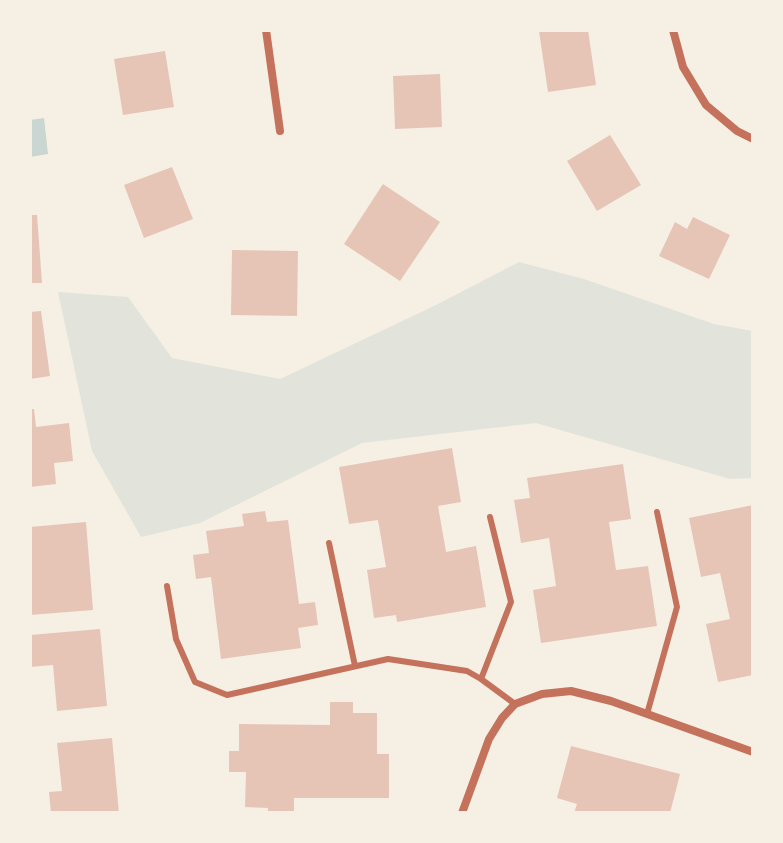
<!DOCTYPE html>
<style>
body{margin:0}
#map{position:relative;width:783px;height:843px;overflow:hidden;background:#f6efe4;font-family:Karla,sans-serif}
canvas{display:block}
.frame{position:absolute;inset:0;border:32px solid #f6efe4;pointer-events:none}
</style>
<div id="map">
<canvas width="783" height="843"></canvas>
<div class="frame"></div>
</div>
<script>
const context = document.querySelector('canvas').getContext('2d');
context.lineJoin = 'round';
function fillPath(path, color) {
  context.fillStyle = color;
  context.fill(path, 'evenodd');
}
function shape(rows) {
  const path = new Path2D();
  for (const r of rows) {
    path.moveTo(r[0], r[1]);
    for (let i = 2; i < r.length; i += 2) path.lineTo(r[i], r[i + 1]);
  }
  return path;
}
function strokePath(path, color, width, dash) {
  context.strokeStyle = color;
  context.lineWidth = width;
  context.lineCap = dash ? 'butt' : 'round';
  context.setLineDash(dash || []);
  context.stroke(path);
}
fillPath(shape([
 [519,262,584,279,714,324,753,331,753,478,730,479,536,423,362,443,200,523,141,537,92,451,58,292,128,297,172,358,280,379,436,305]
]), '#e2e4dc');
fillPath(shape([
 [44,118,48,154,30,157,30,120]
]), '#c9d6d2');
fillPath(shape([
 [547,30,588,30,596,85,548,92,539,31],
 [165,51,174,107,123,115,114,59],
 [440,74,442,127,395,129,393,76],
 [610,135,641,185,597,211,567,161],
 [172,167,193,219,144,238,124,185],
 [383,184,440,222,400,281,344,244],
 [30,215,37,215,42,283,30,283],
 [693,217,730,235,709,279,659,256,675,222,687,229],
 [232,250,298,251,297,316,231,315],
 [41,311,50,376,30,379,30,312],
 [30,409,34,409,36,427,69,423,73,461,54,463,56,484,30,487],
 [452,448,461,502,438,506,446,552,476,546,486,607,397,622,396,615,374,618,367,570,386,567,378,520,349,524,339,467],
 [623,464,631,519,609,522,616,570,648,566,657,626,541,643,533,590,556,586,549,538,521,543,514,500,530,498,527,478],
 [753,505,753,675,718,682,706,624,730,619,720,573,701,577,689,518],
 [265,511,267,522,288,520,299,604,315,602,318,625,298,628,301,648,221,659,211,577,196,579,193,555,209,553,206,531,244,526,242,514],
 [86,522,93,610,30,615,30,527],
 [100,629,107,706,57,711,53,665,30,667,30,635],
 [330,702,353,702,353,713,377,713,377,754,389,754,389,798,294,798,294,813,268,813,268,808,245,807,246,772,229,772,229,751,239,751,239,724,330,725],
 [112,738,119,813,51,813,49,792,62,791,57,743],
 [571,746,680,774,670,813,574,813,577,804,557,798]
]), '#e6c5b7');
strokePath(shape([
 [329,543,355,666],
 [167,586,176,639,195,682,227,695,388,659,467,671,481,679,515,704],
 [481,679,511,602,490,517],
 [647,714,677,607,657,512]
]), '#c5725c', 6);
strokePath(shape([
 [266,30,280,131],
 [673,30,683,67,706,105,737,131,753,139],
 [462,813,489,739,502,718,515,704,542,694,571,691,611,701,753,752]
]), '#c5725c', 8);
</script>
